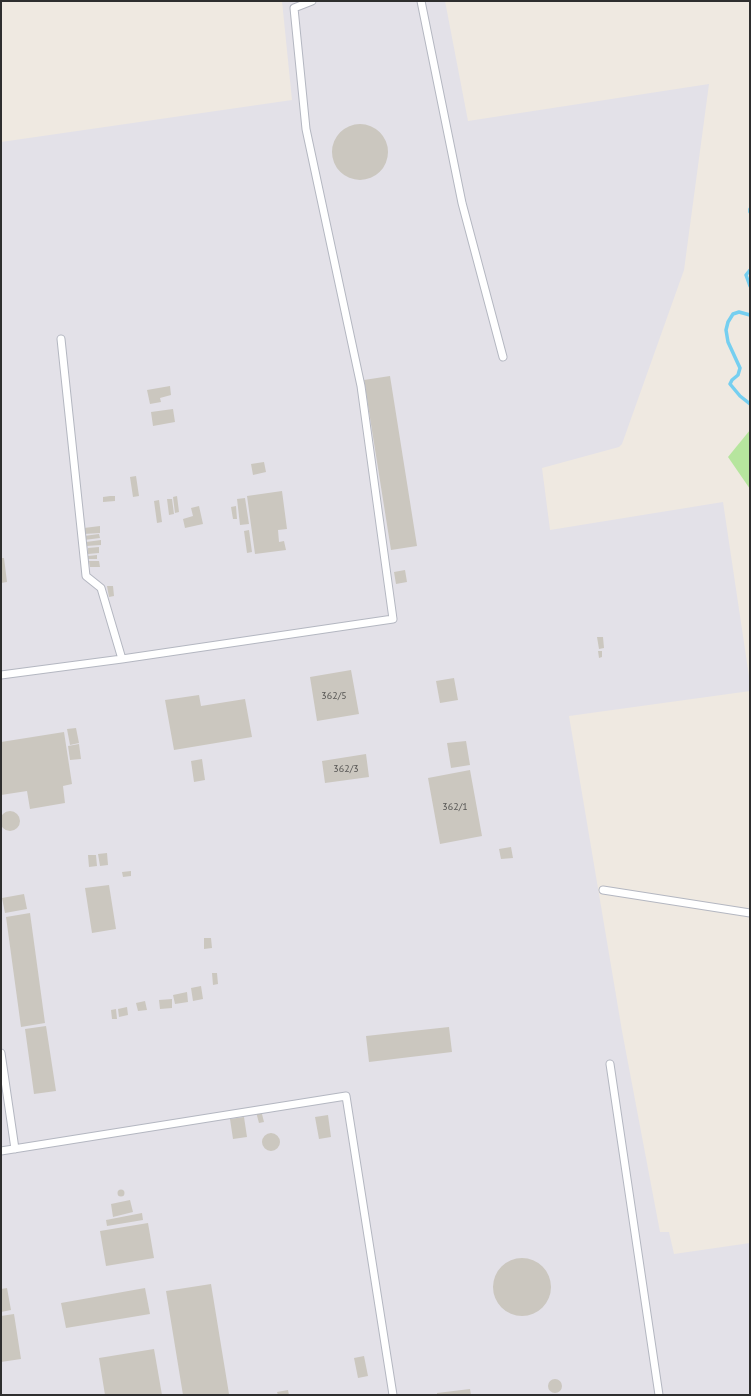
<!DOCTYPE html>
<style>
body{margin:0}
#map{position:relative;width:751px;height:1396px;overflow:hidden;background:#efe9e1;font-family:"PT Sans",sans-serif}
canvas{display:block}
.frame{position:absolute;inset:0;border:2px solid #2e2e2e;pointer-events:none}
</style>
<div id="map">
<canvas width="751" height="1396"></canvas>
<div class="frame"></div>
</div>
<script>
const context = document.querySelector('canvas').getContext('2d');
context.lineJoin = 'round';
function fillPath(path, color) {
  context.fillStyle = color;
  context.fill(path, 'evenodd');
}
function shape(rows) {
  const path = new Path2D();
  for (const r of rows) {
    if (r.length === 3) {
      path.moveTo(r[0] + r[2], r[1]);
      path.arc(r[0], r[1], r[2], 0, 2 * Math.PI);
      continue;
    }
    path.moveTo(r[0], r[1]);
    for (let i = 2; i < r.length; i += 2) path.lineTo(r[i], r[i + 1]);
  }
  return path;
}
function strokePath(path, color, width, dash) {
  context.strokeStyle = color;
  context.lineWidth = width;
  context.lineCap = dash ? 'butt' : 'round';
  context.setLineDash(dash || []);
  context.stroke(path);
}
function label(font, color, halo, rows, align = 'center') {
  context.font = font + ' "PT Sans",sans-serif';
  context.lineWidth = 4;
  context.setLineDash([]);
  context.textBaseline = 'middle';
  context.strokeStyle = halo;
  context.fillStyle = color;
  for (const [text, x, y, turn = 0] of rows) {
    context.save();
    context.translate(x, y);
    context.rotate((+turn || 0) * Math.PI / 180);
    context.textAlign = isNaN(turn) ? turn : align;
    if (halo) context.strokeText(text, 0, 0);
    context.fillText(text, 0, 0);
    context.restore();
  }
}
fillPath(shape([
 [282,1,445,1,468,121,709,84,684,270,622,444,619,447,542,468,550,530,723,502,750,683,750,691,569,716,622,1031,660,1232,669,1232,674,1254,750,1243,750,1395,1,1395,1,142,292,100]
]), '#e3e1e8');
fillPath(shape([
 [750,430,750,489,728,457]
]), '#b6e59e');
strokePath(shape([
 [750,209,750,212],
 [750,270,746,275,750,286],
 [750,315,739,312,733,314,728,322,726,330,728,342,740,368,738,375,732,380,730,384,740,396,750,404]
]), '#75cff0', 3.5);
fillPath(shape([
 [360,152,28],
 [390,376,417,546,391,550,364,380],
 [170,386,171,395,160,398,161,402,150,404,147,390],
 [173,409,175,422,153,426,151,412],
 [264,462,266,472,253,475,251,464],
 [136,476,139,496,133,497,130,477],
 [282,491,287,529,278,530,279,542,284,541,286,550,255,554,247,496],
 [110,496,115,496,115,501,103,502,103,497],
 [177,496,179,512,175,513,173,497],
 [245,498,249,524,240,525,237,499],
 [167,499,172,499,174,514,169,515],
 [159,500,162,522,157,523,154,501],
 [199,506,203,524,185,528,183,519,193,516,191,508],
 [236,506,237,519,233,519,231,507],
 [100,526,100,533,84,534,84,528],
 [249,530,252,552,247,553,244,531],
 [99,534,100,538,84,540,84,536],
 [101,540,101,545,86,546,86,542],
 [99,547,99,553,88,554,88,548],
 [97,555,97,559,88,559,88,556],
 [1,558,4,558,7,582,1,583],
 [89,561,99,561,100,567,90,567],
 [405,570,407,582,396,584,394,572],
 [107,586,113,586,114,596,109,597],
 [597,637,603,637,604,648,599,649],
 [598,651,602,651,602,657,599,658],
 [351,670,359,714,317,721,310,677],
 [454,678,458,700,440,703,436,681],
 [199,695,201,706,245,699,252,737,174,750,165,700],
 [76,728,79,743,70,745,67,729],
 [64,732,72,784,63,786,65,803,30,809,27,791,1,795,1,742],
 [466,741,470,765,451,768,447,743],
 [79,744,81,759,70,760,68,746],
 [366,754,369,777,325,783,322,761],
 [202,759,205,780,194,782,191,761],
 [470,770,482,836,440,844,428,778],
 [10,821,10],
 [511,847,513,858,501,859,499,849],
 [107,853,108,865,100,866,98,854],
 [88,855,96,855,97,866,89,867],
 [131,871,131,876,123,877,122,872],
 [109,885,116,929,92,933,85,888],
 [24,894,27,909,5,913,2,898],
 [30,913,45,1023,21,1027,6,917],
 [204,938,211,938,212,948,204,949],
 [212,973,217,973,218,984,213,985],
 [201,986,203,999,193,1001,191,988],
 [187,992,188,1002,175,1004,173,995],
 [172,999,172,1008,160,1009,159,1000],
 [145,1001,147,1010,138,1011,136,1003],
 [127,1007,128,1015,119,1017,118,1009],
 [116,1009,117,1019,112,1019,111,1010],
 [46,1026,56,1091,34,1094,25,1029],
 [449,1027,452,1052,369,1062,366,1036],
 [261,1110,264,1122,259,1123,256,1112],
 [328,1115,331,1137,319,1139,315,1117],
 [244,1117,247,1137,233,1139,230,1119],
 [271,1142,9],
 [121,1193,3.5],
 [130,1200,133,1212,113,1217,111,1204],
 [142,1213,143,1220,107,1226,106,1220],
 [148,1223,154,1258,106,1266,100,1231],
 [522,1287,29],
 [211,1284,229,1394,183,1395,166,1291],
 [7,1288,11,1310,1,1312,1,1289],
 [145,1288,150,1314,66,1328,61,1303],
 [14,1314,21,1359,1,1362,1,1316],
 [154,1349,162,1395,105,1395,99,1358],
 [364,1356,368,1376,358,1378,354,1358],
 [555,1386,7],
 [470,1389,471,1395,437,1395,437,1393],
 [288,1390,289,1395,278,1395,277,1392]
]), '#cbc7bf');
const lane = shape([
 [421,1,462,203,503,357],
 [61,339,86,576,101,588,122,659],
 [1,675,122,659,393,619,361,386,306,129,294,8,312,1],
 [603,890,750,913],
 [1,1053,15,1149],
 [610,1064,659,1395],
 [1,1151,346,1096,393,1395]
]);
strokePath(lane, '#b4b7c1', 9);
strokePath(lane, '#fff', 7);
label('10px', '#555452', null, [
 ["362/5",334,696],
 ["362/3",346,769],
 ["362/1",455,807]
]);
</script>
